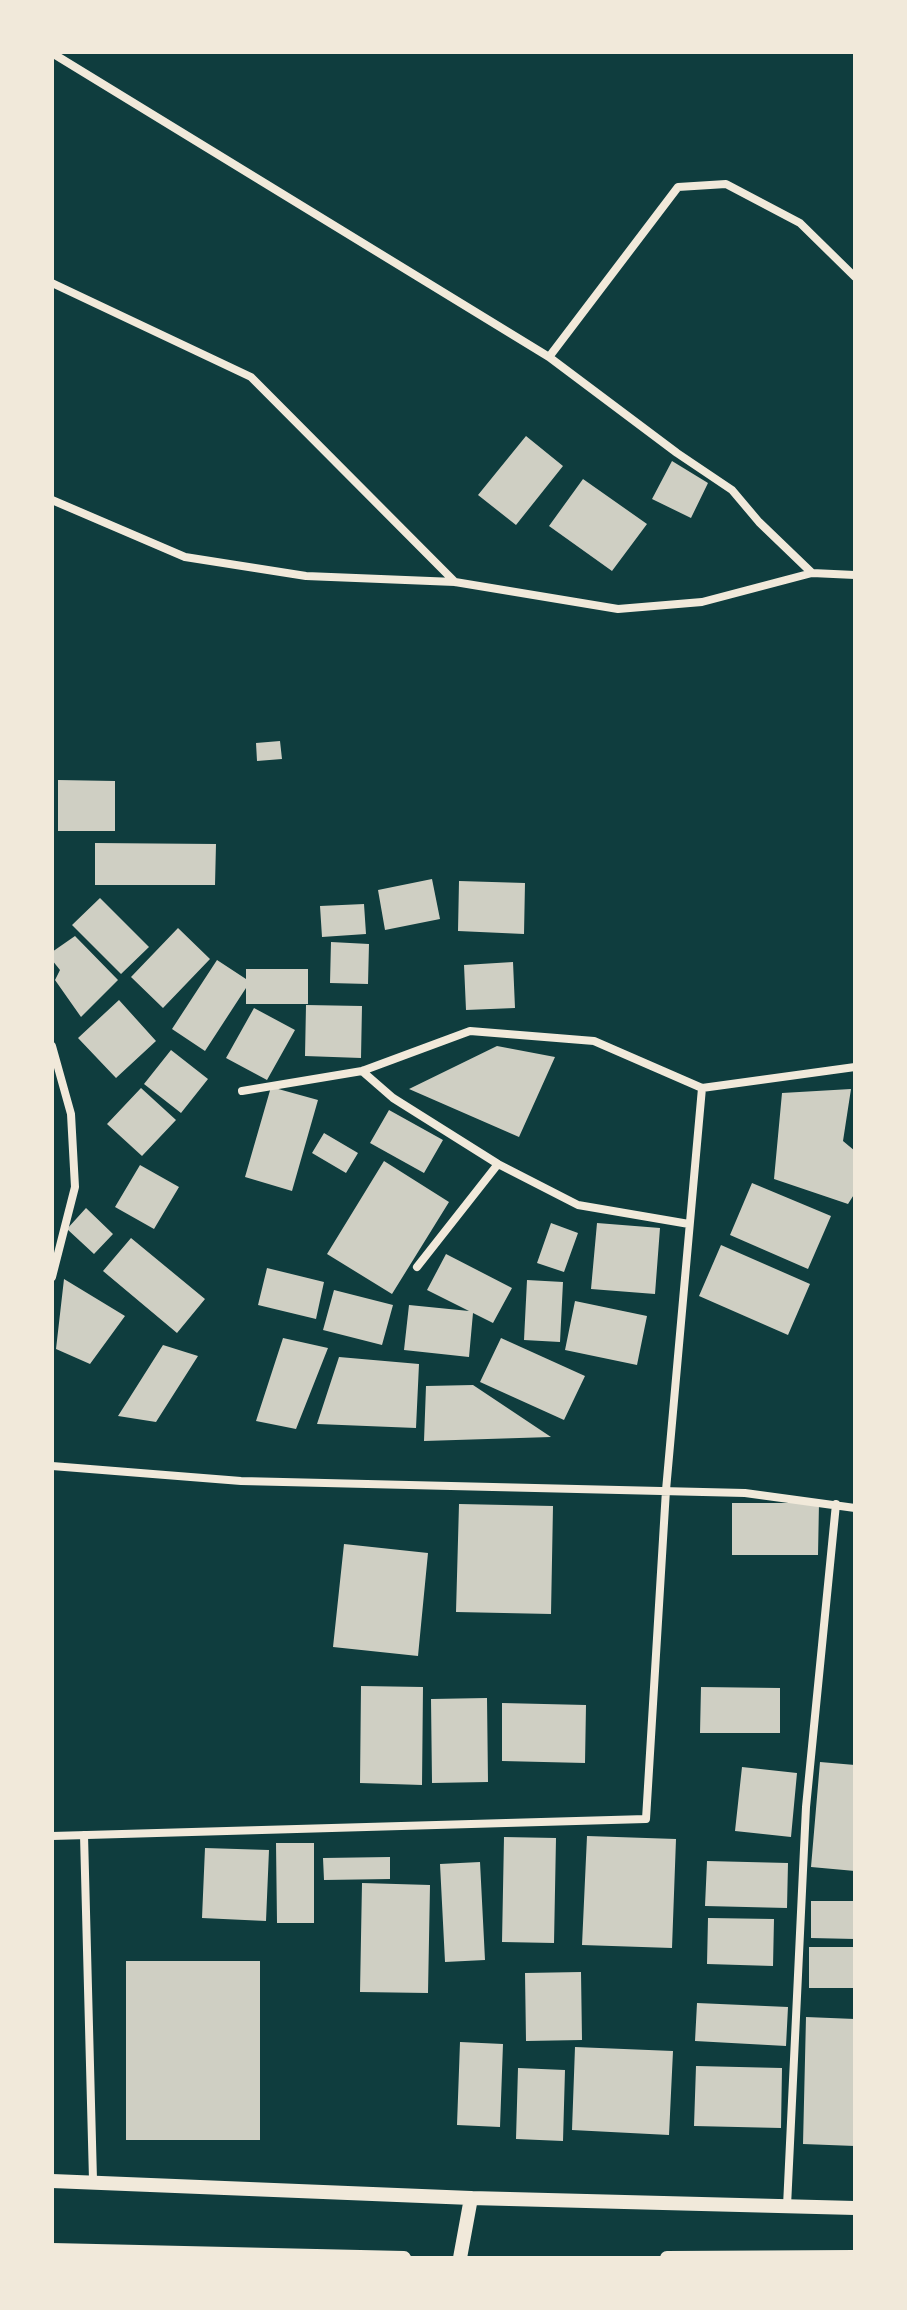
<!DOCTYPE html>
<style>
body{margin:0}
#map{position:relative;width:907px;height:2310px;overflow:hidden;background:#0f3d3e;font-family:Ubuntu,sans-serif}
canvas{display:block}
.frame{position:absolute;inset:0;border:54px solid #f1e9da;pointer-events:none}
</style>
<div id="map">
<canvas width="907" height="2310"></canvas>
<div class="frame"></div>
</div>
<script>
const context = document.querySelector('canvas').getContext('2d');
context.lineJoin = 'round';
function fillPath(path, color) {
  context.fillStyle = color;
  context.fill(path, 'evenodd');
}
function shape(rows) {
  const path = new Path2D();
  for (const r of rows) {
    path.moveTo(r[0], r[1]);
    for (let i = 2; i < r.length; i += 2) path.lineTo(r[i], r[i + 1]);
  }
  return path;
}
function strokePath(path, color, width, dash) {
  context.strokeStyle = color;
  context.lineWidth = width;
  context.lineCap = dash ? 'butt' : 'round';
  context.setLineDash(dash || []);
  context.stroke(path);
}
fillPath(shape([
 [526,436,563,466,516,525,478,495],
 [672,461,708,483,691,518,652,499],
 [583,479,647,524,612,571,549,526],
 [280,741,282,759,257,761,256,743],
 [58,780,115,781,115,831,58,831],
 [95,843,216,844,215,885,95,885],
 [432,879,440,919,385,930,378,890],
 [459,881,525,883,524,934,458,931],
 [100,898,149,947,121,974,72,925],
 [364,904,366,934,322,937,320,906],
 [178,928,210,959,163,1008,131,977],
 [75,936,118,980,81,1017,55,980,60,970,52,960,52,952],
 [331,942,369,944,368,984,330,983],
 [217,960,246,979,246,969,308,969,308,1004,246,1004,246,988,205,1051,172,1029],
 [513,962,515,1008,466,1010,464,965],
 [119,1000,156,1041,116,1078,78,1038],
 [306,1005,362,1006,361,1058,305,1056],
 [254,1008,295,1030,267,1080,226,1058],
 [497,1046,555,1057,519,1137,409,1089],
 [171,1050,208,1079,181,1113,144,1084],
 [271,1087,318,1100,292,1191,245,1177],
 [141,1088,176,1120,142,1156,107,1124],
 [851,1089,843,1141,855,1151,855,1193,848,1204,774,1179,782,1093],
 [389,1110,443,1140,424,1173,370,1143],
 [324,1133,358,1153,346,1173,312,1153],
 [384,1161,449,1202,392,1294,327,1254],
 [140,1165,179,1187,154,1229,115,1207],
 [752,1183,831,1216,808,1269,730,1235],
 [86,1208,113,1234,94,1254,67,1229],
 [551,1223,578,1233,564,1272,537,1263],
 [597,1223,660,1228,655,1294,591,1289],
 [131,1238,205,1299,177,1333,103,1271],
 [721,1245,810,1284,788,1335,699,1296],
 [446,1254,512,1288,493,1323,473,1313,469,1357,404,1350,409,1305,469,1311,427,1290],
 [267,1268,324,1282,316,1319,258,1305],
 [64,1279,125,1316,90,1364,56,1349],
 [527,1280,563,1282,560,1342,524,1340],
 [334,1290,393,1305,382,1345,323,1330],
 [575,1301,647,1316,637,1365,565,1350],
 [283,1338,328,1348,296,1429,256,1421],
 [501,1338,585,1376,564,1420,480,1382],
 [163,1345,198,1356,156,1422,118,1416],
 [339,1357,419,1364,416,1428,317,1424],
 [473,1385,551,1437,424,1441,426,1386],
 [732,1503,819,1503,818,1555,732,1555],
 [459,1504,553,1506,551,1614,456,1612],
 [344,1544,428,1553,418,1656,333,1647],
 [361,1686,423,1687,422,1785,360,1783],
 [701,1687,780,1688,780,1733,700,1733],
 [487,1698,488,1782,432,1783,431,1699],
 [502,1703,586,1705,585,1763,502,1761],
 [820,1762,855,1765,855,1871,811,1867],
 [742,1767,797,1773,791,1837,735,1831],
 [587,1836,676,1839,672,1948,582,1945],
 [504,1837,556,1838,554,1943,502,1942],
 [276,1843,314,1843,314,1923,277,1923],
 [205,1848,269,1850,266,1921,202,1918],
 [390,1857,390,1879,324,1880,323,1858],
 [707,1861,788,1863,787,1908,705,1906],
 [480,1862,485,1960,445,1962,440,1864],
 [362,1883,430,1885,428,1993,360,1992],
 [811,1901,855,1901,855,1939,811,1938],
 [708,1918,774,1919,773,1966,707,1964],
 [809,1947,855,1947,855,1988,809,1988],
 [126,1961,260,1961,260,2140,126,2140],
 [581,1972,582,2040,526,2041,525,1973],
 [697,2003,788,2007,786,2046,695,2041],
 [806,2017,855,2019,855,2146,803,2144],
 [460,2042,503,2044,500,2127,457,2125],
 [575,2047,673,2051,669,2135,572,2130],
 [696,2066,782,2068,781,2128,694,2126],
 [518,2068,565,2070,563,2141,516,2139]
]), '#cfcfc3');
strokePath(shape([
 [52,53,549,357,677,453,732,490,759,522,812,573],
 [52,283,251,377,455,582],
 [549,357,678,187,726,184,800,223,855,277],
 [52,500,185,557,306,576,455,582,618,609,702,602,812,573,855,575],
 [52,1046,71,1114,75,1187,52,1277],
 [362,1071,393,1098,498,1164,578,1205,689,1224],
 [242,1091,362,1071,470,1031,594,1041,702,1088,855,1067],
 [417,1267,498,1164],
 [52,1466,241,1481,745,1493,855,1508],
 [84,1835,93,2180],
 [52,1836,646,1819,666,1490,702,1088],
 [787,2206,806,1807,836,1504]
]), '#f1e9da', 8);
strokePath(shape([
 [52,2181,471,2198,855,2208],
 [52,2250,404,2258],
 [460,2258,471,2198],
 [667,2258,855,2257]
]), '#f1e9da', 14);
</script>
